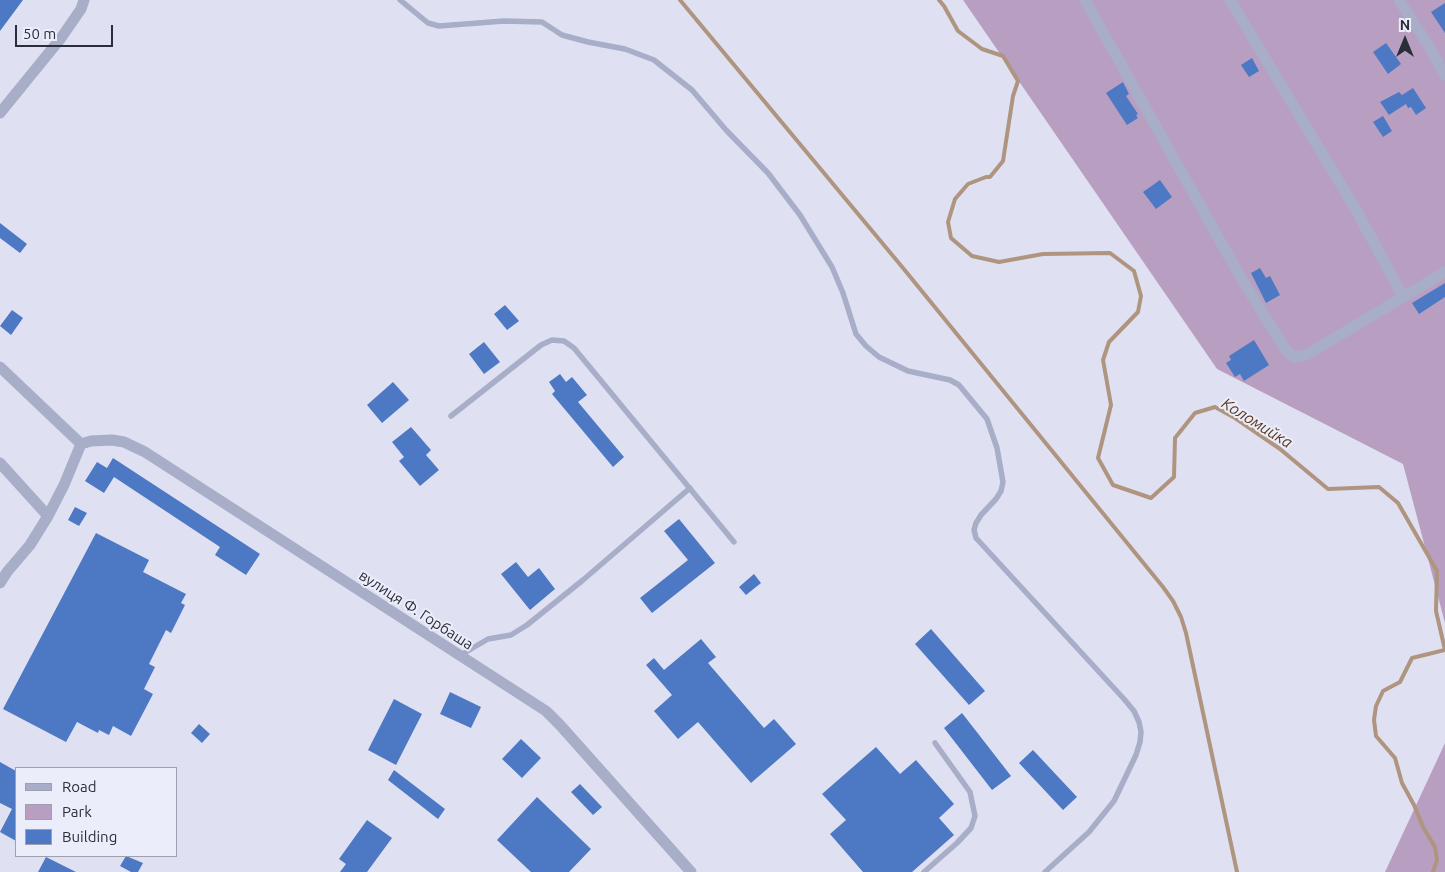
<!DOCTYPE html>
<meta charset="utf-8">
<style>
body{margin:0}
#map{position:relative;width:1445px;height:872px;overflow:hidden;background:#dfe1f2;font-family:Ubuntu,sans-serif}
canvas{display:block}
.legend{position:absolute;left:15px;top:767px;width:162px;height:90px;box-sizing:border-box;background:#ecedfa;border:1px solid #9ea1ad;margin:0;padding:6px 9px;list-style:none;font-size:15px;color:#2a2e39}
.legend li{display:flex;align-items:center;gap:10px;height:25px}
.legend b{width:25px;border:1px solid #9ea1ad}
.north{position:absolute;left:1380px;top:15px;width:50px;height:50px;-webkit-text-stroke:4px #ecedfa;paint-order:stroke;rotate:0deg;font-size:14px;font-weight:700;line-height:20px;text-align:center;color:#2a2e39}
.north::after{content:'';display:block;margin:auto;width:18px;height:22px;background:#2a2e39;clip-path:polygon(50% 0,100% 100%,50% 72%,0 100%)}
.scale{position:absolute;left:15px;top:25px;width:98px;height:22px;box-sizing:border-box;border:2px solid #2a2e39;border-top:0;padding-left:6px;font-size:15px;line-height:18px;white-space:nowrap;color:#2a2e39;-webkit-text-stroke:4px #ecedfa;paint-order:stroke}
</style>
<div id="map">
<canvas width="1445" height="872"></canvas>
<ul class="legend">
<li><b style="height:6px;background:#a8adc8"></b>Road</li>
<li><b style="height:14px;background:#b89fc2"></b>Park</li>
<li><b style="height:14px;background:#4d78c3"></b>Building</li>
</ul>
<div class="north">N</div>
<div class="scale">50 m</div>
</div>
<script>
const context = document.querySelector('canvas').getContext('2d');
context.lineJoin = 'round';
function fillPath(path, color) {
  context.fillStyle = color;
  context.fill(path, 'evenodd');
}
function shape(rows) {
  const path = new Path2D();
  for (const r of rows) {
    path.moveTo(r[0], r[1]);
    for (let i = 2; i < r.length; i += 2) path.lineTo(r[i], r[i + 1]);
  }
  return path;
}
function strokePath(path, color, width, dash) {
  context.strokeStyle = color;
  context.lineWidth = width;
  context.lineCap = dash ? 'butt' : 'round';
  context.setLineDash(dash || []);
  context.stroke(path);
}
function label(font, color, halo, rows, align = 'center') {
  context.font = font + ' Ubuntu,sans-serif';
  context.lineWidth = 4;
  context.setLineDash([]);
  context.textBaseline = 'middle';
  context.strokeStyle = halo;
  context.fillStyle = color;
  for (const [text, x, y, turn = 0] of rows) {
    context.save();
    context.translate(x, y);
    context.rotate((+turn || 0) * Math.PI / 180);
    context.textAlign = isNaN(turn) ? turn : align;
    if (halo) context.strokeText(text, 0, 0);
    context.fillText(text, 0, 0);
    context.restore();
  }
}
fillPath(shape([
 [963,0,1445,0,1445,623,1403,464,1217,369],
 [1445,743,1445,872,1385,872]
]), '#b89fc2');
strokePath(shape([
 [680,0,903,268,1163,587,1173,601,1181,617,1186,633,1237,872],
 [939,0,944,6,958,31,982,49,1003,56,1018,81,1013,96,1003,161,990,177,986,177,968,184,955,199,948,222,951,238,972,256,999,262,1043,254,1110,253,1134,271,1141,296,1138,312,1109,342,1103,360,1111,405,1098,458,1113,485,1151,498,1174,477,1175,438,1195,413,1215,407,1235,418,1280,449,1328,489,1379,487,1398,503,1437,571,1436,611,1445,650,1412,658,1400,682,1383,691,1376,706,1374,720,1376,736,1395,758,1402,783,1414,805,1423,827,1435,847,1437,860,1433,872]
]), '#af947f', 4);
fillPath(shape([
 [0,0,23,0,0,31],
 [1445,3,1445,33,1431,12],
 [1386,43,1401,64,1388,74,1373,52],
 [1252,58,1259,71,1249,77,1241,65],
 [1123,82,1129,94,1126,96,1138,114,1136,115,1138,118,1127,125,1106,93],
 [1413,88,1426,108,1416,115,1411,107,1408,108,1406,104,1389,115,1380,102,1399,92,1402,95],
 [1383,116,1392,131,1383,137,1373,122],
 [1160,180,1172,197,1156,209,1143,192],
 [0,223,27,244,20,253,0,238],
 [1260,268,1266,278,1270,276,1280,295,1266,303,1251,273],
 [1445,283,1445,297,1419,314,1412,303],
 [505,305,519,321,507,330,494,314],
 [12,310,23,318,11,335,0,326],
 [1254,340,1269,365,1244,381,1240,374,1235,377,1226,363,1231,360,1229,356],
 [484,342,500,362,484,374,469,354],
 [560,374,566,382,572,377,587,395,578,402,624,457,613,467,552,394,555,391,549,382],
 [393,382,409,400,382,423,367,405],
 [411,427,431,450,426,455,439,470,420,486,399,461,404,457,392,442],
 [113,458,260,554,246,575,215,555,220,547,114,477,104,493,85,481,97,462,107,468],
 [75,507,87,513,79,526,68,520],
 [679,519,715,563,652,613,640,598,688,560,664,531],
 [96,533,149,560,143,572,186,594,181,603,185,605,171,633,166,630,149,664,155,667,144,689,153,694,131,736,113,726,109,735,99,730,98,733,77,722,66,742,3,709],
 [516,562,528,577,539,568,555,589,530,610,501,574],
 [754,574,761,583,746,595,739,587],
 [931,629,985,691,969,705,915,644],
 [701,639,716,657,708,663,764,728,774,719,796,744,751,783,698,722,678,739,654,711,672,695,646,665,654,658,664,670],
 [450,692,481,707,471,728,440,714],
 [394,699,422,714,396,765,368,750],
 [962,713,1011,776,992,790,944,728],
 [199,724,210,734,202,743,191,733],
 [521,739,541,758,522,778,502,759],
 [876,747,900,774,916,760,954,804,939,818,954,835,912,872,863,872,830,834,846,820,822,794],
 [1033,750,1077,797,1063,810,1019,763],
 [0,762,16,771,16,841,0,832,12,809,0,803],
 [394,770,445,809,438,819,388,780],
 [580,784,602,807,593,815,571,792],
 [537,797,591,849,569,872,531,872,497,840],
 [367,820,392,838,367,872,340,872,346,864,339,859],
 [126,856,143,863,138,872,131,872,120,866],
 [46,857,76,872,38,872]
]), '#4d78c3');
strokePath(shape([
 [400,0,428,23,439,26,504,21,542,22,562,35,588,42,625,49,654,60,692,90,726,130,768,173,800,215,832,267,843,293,856,334,866,346,879,357,908,371,950,380,959,385,987,419,997,448,1003,482,1001,491,996,499,981,515,976,523,974,530,976,538,1124,699,1134,711,1139,722,1141,732,1140,742,1136,755,1114,801,1089,832,1045,872],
 [451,416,541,345,552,340,564,341,574,348,734,542],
 [459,656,488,639,511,635,527,625,583,580,690,488],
 [924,872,957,843,971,828,975,816,970,792,935,743]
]), '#a8adc8', 5.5);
strokePath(shape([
 [1085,0,1237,271,1285,349,1294,357,1306,355,1445,272],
 [1230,0,1356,210,1403,296],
 [1399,0,1430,48,1445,75],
 [0,113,61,38,81,9,84,0],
 [0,367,81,444,91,441,112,440,124,442,145,452,546,711,560,725,691,872],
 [0,463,48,516],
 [0,583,7,572,30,545,48,516,64,485,81,444]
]), '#a8adc8', 11);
label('15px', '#2a2e39', '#ecedfa', [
 ["вулиця Ф. Горбаша",416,610,33]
]);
label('italic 16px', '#5a3b20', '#ecedfa', [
 ["Коломийка",1257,423,32]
]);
</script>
